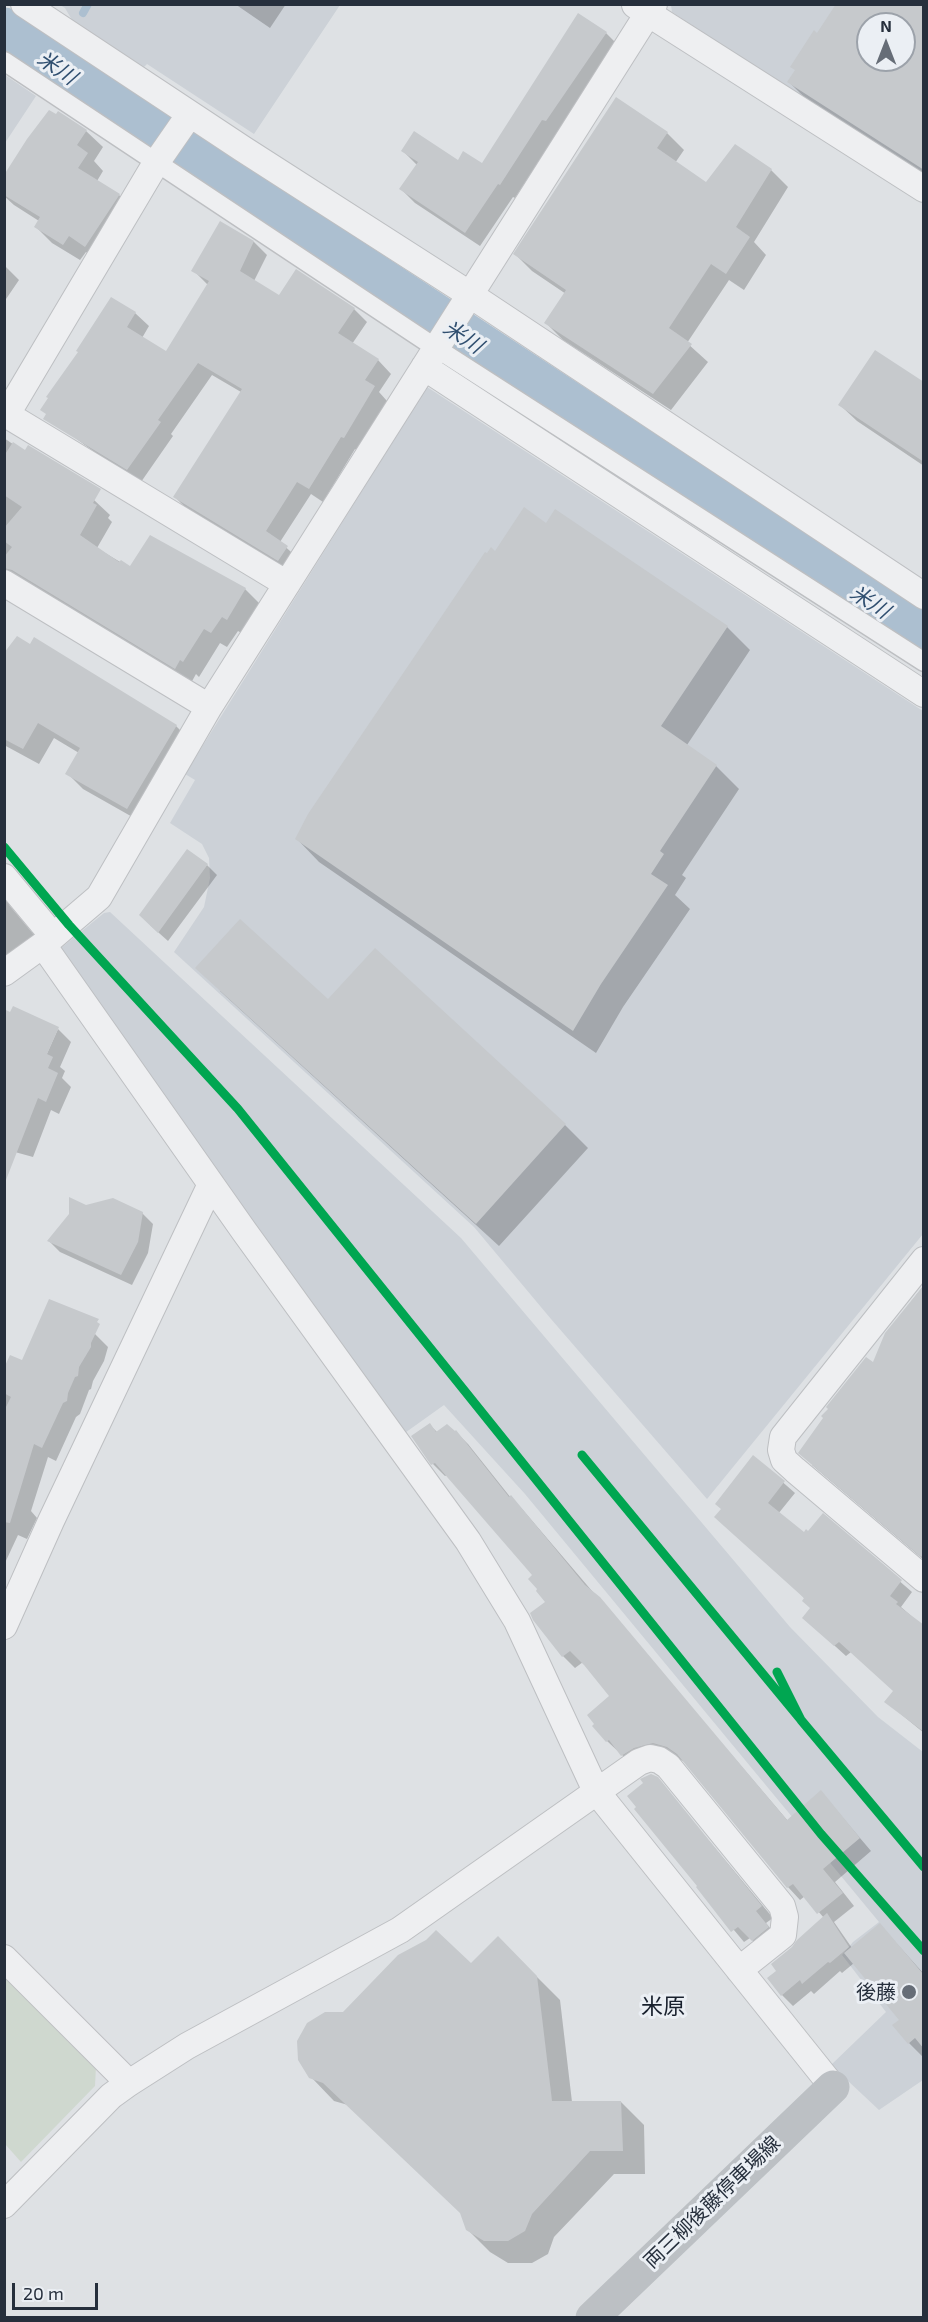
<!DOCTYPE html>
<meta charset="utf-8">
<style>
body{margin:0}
#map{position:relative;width:928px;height:2322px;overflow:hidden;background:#dee1e4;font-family:"Exo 2",sans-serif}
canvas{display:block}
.frame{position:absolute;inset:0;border:6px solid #262f3c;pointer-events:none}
.north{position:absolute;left:856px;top:12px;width:60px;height:60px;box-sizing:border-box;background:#ebeff4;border:2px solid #9ca2aa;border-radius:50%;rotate:0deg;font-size:16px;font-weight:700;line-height:24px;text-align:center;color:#262f3c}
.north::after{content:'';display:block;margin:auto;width:21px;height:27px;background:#666d77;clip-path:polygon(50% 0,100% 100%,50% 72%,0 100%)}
.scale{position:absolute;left:12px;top:2283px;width:86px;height:27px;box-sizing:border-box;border:3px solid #262f3c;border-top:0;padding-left:8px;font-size:18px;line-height:21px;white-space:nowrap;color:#262f3c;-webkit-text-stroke:4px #ebeff4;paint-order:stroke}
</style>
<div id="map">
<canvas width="928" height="2322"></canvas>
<div class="frame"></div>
<div class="north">N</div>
<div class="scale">20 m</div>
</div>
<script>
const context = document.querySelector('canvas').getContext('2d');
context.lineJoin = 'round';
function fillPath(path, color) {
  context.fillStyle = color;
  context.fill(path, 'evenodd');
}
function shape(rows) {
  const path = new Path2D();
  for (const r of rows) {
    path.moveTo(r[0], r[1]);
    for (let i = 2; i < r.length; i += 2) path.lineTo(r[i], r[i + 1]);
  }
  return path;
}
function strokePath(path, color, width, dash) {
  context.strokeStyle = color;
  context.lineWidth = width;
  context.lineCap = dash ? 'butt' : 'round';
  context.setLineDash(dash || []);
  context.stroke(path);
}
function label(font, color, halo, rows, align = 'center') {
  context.font = font + ' "Exo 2","Noto Sans JP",sans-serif';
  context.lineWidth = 6;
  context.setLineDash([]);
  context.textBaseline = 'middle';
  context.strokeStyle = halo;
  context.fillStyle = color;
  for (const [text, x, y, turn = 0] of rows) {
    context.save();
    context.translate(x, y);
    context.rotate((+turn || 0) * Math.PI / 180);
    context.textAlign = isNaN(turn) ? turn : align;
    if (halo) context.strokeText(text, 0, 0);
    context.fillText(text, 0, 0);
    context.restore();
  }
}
fillPath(shape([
 [60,5,340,5,254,134,147,64,144,67,72,20,65,8],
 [671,5,923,5,923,178,672,12],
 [868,24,904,24,904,60,868,60],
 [5,75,36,96,5,143],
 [427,387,923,711,923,1234,707,1499,551,1319,474,1227,174,952,204,907,210,878,209,858,202,844,170,823,195,780,185,774],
 [110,912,461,1238,790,1627,878,1717,923,1752,923,2080,879,2110,831,2065,886,2012,842,1955,853,1942,879,1922,525,1494,444,1405,402,1435,67,963,61,948,104,913]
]), '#ccd1d7');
fillPath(shape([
 [4,1974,96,2066,95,2086,21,2162,5,2144]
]), '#cfd8cf');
fillPath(shape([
 [235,4,286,4,270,28],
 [924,4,924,176,809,102,789,82,818,36],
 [868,24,904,24,904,60,868,60],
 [606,33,620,47,560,135,557,133,515,198,513,197,480,246,415,203,401,189,417,165,403,151,483,165],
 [86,131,103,147,94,161,103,171,97,181,119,195,135,212,102,262,86,252,80,260,52,243,36,227,39,221,14,205,4,196,4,178],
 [667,133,684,150,675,163,707,184,771,170,788,187,754,242,766,255,744,290,729,280,687,343,708,362,671,410,563,340,546,323,566,294,532,271,515,254],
 [220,224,254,242,267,255,254,281,279,297,354,309,367,322,352,344,378,360,391,374,379,392,387,401,357,450,355,449,323,502,311,494,280,542,300,560,292,573,188,510,175,497,241,392,212,375,171,434,173,436,141,482,108,462,55,423,79,352,111,299,135,313,149,326,142,338,166,353,208,285,193,270],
 [4,265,19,280,4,302],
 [924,381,924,466,857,421,840,405,922,383],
 [4,438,94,500,110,515,108,518,112,522,97,548,130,568,245,589,261,605,243,634,238,631,227,647,220,643,199,677,196,674,191,683,4,592],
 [556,511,727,627,750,650,687,745,716,766,739,789,682,875,686,878,675,895,690,909,623,1007,596,1053,319,862,297,839,495,553,547,525],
 [35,639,176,726,192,742,143,823,83,789,67,773,79,753,54,738,39,764,4,745,4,652,30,646],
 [207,865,217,875,168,941,150,925],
 [4,895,10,906,45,948,4,978],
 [220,991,328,1001,565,1125,588,1148,499,1246],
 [58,1029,71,1042,60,1067,65,1071,62,1078,71,1087,59,1114,51,1110,33,1157,4,1149],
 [86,1206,142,1213,153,1224,148,1253,132,1285,60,1252,49,1241],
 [924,1285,924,1560,812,1465,874,1364,886,1334],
 [95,1334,108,1347,104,1361,93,1381,91,1389,89,1390,80,1414,76,1417,56,1461,48,1457,31,1511,37,1518,27,1539,18,1535,4,1565,4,1372,22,1361],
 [430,1425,438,1433,456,1432,468,1444,511,1498,523,1510,788,1821,821,1792,871,1851,835,1882,854,1906,834,1922,852,1948,880,1925,924,1974,924,2058,909,2043,901,2020,854,1963,842,1973,840,1971,814,1994,811,1991,793,2006,782,1995,769,1978,778,1971,793,1948,824,1918,805,1896,800,1900,788,1887,686,1762,666,1755,635,1767,607,1741,611,1697,583,1662,575,1668,563,1656,534,1619,547,1603,534,1575,447,1475,445,1476,433,1464],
 [754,1457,795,1493,778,1514,804,1534,808,1533,823,1515,912,1592,901,1607,924,1627,924,1733,886,1702,895,1691,851,1652,846,1656,815,1628,812,1609,805,1599,723,1509],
 [657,1778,773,1918,766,1923,779,1939,764,1951,750,1938,744,1942,698,1887],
 [498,1938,560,2000,572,2102,621,2102,644,2125,645,2174,614,2174,554,2237,548,2254,532,2263,508,2263,490,2252,467,2229,462,2214,348,2105,334,2101,311,2077,344,2013,471,1965]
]), '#0003');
strokePath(shape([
 [83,13,88,4]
]), '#acbfd0', 8);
strokePath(shape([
 [4,33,294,227,716,504,924,636]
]), '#acbfd0', 51);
fillPath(shape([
 [836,4,924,4,924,170,787,82,795,70,790,67,814,30,817,33],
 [868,24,904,24,904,60,868,60],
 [578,13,607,32,546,121,542,120,500,185,498,184,465,233,399,189,418,162,401,151,414,131,458,160,463,151,482,163],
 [616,97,668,132,657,148,706,182,735,144,772,169,736,227,750,237,726,274,711,264,669,328,692,344,653,394,544,323,566,290,513,254],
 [49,110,56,114,58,111,87,130,77,145,88,153,78,168,120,194,85,247,69,236,63,245,34,227,40,217,4,195,4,175,27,139],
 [220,221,254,241,240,271,279,295,296,269,355,308,338,333,379,359,365,380,375,386,344,438,341,437,309,489,297,482,266,531,288,546,278,561,173,497,242,389,198,363,158,420,161,422,127,470,43,419,46,414,40,410,48,398,46,397,78,352,76,351,111,297,136,312,127,327,166,351,209,281,191,271],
 [875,350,924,382,924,462,838,405],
 [13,442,25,450,28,445,101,489,93,503,97,505,80,535,119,562,121,560,130,566,150,535,246,588,227,620,222,617,211,633,204,629,183,662,180,660,175,669,12,570,4,568,4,557,12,547,4,541,4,528,22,507,4,495,4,456],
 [524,507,546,523,555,509,728,626,661,726,717,765,660,851,664,854,651,874,668,885,601,984,573,1031,295,839,308,814,485,552,487,553,491,547,495,551],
 [17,636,30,644,34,637,177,725,127,809,65,774,80,748,38,723,23,749,4,739,4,653],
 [187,849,208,864,158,933,139,915],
 [240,919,328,999,375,948,566,1124,476,1224,195,968],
 [13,1006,59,1027,47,1054,53,1057,48,1068,58,1073,46,1102,38,1098,6,1180,4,1179,4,1009,10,1012],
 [69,1197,86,1205,113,1198,143,1212,138,1242,121,1275,47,1241,69,1214],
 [924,1285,924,1553,921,1557,798,1453,823,1418,821,1416,828,1409,826,1407,866,1357,873,1362,885,1333],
 [49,1299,99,1319,97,1322,100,1324,91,1343,91,1347,79,1367,78,1376,75,1377,68,1393,67,1401,63,1403,42,1448,34,1444,10,1523,4,1522,4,1411,11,1397,4,1393,4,1368,10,1355,22,1360],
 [430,1423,436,1432,447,1424,455,1431,456,1430,509,1497,511,1495,585,1585,600,1597,787,1820,821,1790,860,1838,823,1869,843,1893,817,1914,793,1884,787,1888,677,1754,667,1747,653,1743,634,1748,621,1756,609,1740,606,1742,592,1726,594,1724,587,1715,609,1696,584,1665,570,1651,562,1657,533,1620,530,1613,545,1602,536,1591,537,1589,528,1579,532,1575,435,1463,431,1465,411,1436],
 [753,1455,785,1481,768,1503,804,1532,806,1529,808,1531,823,1513,902,1580,890,1596,898,1602,896,1604,924,1625,924,1732,884,1702,893,1691,839,1642,834,1646,802,1618,810,1608,802,1601,804,1598,714,1517,721,1509,715,1504],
 [651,1774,658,1777,762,1906,756,1911,769,1927,752,1941,738,1927,731,1932,696,1887,697,1886,634,1809,636,1807,627,1796,643,1783,640,1779],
 [827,1913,849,1947,830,1963,828,1962,802,1984,800,1980,781,1996,767,1978,776,1971,771,1964,792,1947,797,1940],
 [880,1923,924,1975,924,2049,915,2038,908,2044,892,2025,899,2020,844,1953],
 [436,1930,471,1963,498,1936,537,1976,552,2101,621,2101,623,2151,590,2151,532,2214,525,2231,508,2241,484,2241,466,2230,460,2213,323,2083,309,2078,298,2060,297,2041,307,2023,325,2012,343,2012,398,1955,426,1940]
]), '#c6c9cc');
const pedestrian = shape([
 [4,61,436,348,924,662]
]);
const minor = shape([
 [24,4,243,149,469,294,924,596],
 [635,5,924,189],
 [424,367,924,694],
 [4,413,287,584],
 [7,414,156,163,190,114],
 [4,583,209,707],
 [4,877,53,936],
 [43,945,244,1231,468,1541,517,1621,596,1791,833,2087],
 [4,973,44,944,99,897,209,707,654,4],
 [924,1260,783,1437,781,1450,784,1460,795,1470,924,1579],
 [4,1626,51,1521,211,1184],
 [4,1958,129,2083],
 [4,2205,111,2096,129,2083,187,2046,400,1930,639,1762,650,1758,659,1760,668,1766,782,1906,785,1917,783,1935,739,1970]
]);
strokePath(pedestrian, '#bdbfc2', 21);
strokePath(minor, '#bdbfc2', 28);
strokePath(pedestrian, '#eeeff1', 18);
strokePath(minor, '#eeeff1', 26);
strokePath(shape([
 [592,2318,833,2087]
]), '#bcc0c4', 33);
strokePath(shape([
 [4,847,69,925,238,1109,821,1834,924,1951],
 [582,1455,801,1720],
 [777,1672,801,1720,924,1867]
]), '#00a651', 9);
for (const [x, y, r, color] of [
 [909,1992,8,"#666d77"]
]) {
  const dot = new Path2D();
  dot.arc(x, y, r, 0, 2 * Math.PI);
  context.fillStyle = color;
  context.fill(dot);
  strokePath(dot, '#ebeff4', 2);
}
label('20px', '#262f3c', '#ebeff4', [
 ["後藤",896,1992]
], 'right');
label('20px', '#262f3c', '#ebeff4', [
 ["両三柳後藤停車場線",712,2202,-44]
]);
label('italic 21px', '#304f70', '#ebeff4', [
 ["米川",57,68,34],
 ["米川",463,337,33],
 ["米川",870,602,33]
]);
label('22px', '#18202d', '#ebeff4', [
 ["米原",663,2007]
]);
</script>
